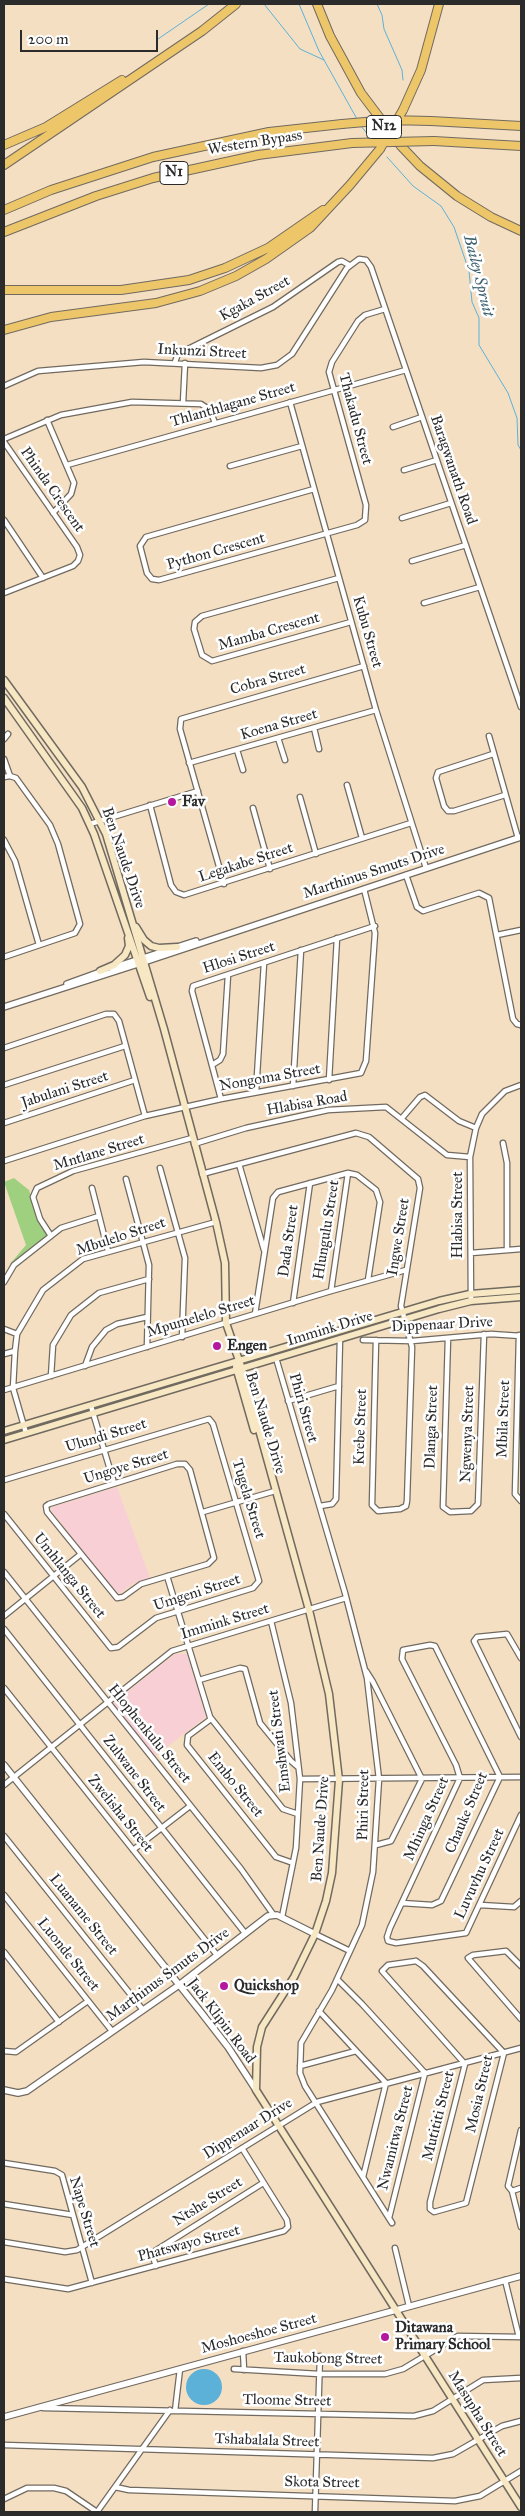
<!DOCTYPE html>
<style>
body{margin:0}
#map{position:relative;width:525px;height:2516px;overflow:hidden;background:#f4dfc3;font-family:"IM FELL Great Primer",serif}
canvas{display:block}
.frame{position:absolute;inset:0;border:5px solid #2b2b2b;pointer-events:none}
.scale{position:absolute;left:20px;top:30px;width:138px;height:22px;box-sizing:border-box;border:2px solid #2b2b2b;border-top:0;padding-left:6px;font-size:15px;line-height:18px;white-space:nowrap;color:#2b2b2b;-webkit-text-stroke:4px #fff;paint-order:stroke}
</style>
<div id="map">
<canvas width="525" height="2516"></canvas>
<div class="frame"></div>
<div class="scale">200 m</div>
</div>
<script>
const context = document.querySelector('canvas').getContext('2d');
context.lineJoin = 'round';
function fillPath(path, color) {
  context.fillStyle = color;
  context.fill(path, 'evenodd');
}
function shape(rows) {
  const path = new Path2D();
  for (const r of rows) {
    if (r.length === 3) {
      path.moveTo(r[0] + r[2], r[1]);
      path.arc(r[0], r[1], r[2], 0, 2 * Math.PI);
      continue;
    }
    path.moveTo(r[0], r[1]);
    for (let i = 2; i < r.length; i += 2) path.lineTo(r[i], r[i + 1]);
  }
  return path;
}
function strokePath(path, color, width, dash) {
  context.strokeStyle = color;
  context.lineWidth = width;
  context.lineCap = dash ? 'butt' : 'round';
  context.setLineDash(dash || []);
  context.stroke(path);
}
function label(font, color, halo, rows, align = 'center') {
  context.font = font + ' "IM FELL Great Primer",serif';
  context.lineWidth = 5;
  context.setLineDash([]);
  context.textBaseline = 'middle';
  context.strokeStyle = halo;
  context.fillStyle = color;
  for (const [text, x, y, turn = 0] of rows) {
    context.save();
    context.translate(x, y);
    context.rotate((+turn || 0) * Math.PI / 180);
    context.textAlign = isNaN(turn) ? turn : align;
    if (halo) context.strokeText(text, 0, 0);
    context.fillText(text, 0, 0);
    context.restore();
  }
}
fillPath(shape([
 [117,1487,150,1578,134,1583,117,1595,51,1510,52,1507],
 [175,1654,187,1654,206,1717,155,1756,112,1704]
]), '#f7cfd5');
fillPath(shape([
 [14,1178,29,1190,39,1223,48,1235,12,1266,10,1264,26,1245,4,1182]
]), '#9fd07f');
fillPath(shape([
 [204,2387,18]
]), '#5bb1d7');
strokePath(shape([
 [264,4,300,49,324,60],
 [299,4,319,51,357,119],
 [377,4,382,15,384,29,402,70,403,80],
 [158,39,209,4],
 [360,125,370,137],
 [387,157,413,186,441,206,454,227,469,271,472,302,479,318,479,345,508,393,517,418,518,445,521,450]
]), '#5bb1d7', 1);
const minor = shape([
 [175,362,178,354,273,307,338,262,342,261,349,265],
 [4,386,38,371,144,362,261,368,277,365,292,354,347,268,359,259,366,260,371,267,521,707],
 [290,402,376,710,426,868],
 [183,403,185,363],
 [47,420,74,483,71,494,53,513],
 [393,427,422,417],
 [4,439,61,415,132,402,201,404,210,410,215,423],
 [4,442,77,547,80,555,78,561,73,566,4,593],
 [67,465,406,370],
 [230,466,302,446],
 [404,470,437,460],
 [314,489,146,537,140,546,147,573,152,579,159,580,357,525,365,520,366,505,329,372,332,362,358,321,365,315,385,309],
 [402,518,451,503],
 [4,520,43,578],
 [412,561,466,545],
 [339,578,202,616,195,622,194,629,202,655,212,661,351,622],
 [424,603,480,587],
 [314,728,319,749],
 [489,736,518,838],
 [278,738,285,760],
 [4,739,8,734],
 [237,750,243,770],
 [493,754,438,772,436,778,444,806,448,811,454,811,505,795],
 [4,759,10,776],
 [189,763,376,710],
 [4,777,10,776,16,778,50,825,58,844,80,924,75,933,4,957],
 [347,785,362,838],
 [300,797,316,854],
 [150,805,171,885,176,892,184,895,411,823],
 [253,808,270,869],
 [90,824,198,791],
 [4,840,15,861,39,945],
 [406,875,417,907,423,911,479,893,489,898,513,1019,517,1024,521,1025],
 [224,884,180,729,181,719,364,666],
 [497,935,521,930],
 [4,1048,106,1014,114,1014,119,1021,145,1116],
 [212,1065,220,1060,223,1054,228,975],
 [329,1080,337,938],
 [4,1085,125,1046],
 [293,1086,301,950],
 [256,1092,264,963],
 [221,1099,192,991,193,986,375,926],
 [402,1118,420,1097,425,1095,459,1121,476,1128],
 [4,1123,135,1080],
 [503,1143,507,1163,507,1250],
 [194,1144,246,1128,328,1110,386,1107,447,1155,470,1157],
 [4,1161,145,1116,221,1099,361,1073,366,1061,375,933,364,889],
 [239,1164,264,1250],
 [160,1168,185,1258,182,1337],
 [202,1174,356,1133,369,1137,418,1179,420,1188,401,1306,412,1347,407,1501,406,1506,400,1509,378,1511,372,1505,376,1340],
 [126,1179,149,1265,147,1347],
 [92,1188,108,1251],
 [51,1236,40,1219,33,1197,37,1188,73,1171,192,1138],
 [471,1253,521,1249],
 [4,1282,14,1265,61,1228,99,1216],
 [331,1291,348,1173],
 [471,1301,470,1157,476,1128,482,1114,505,1091,521,1085],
 [293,1303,310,1183],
 [255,1314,273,1198,278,1192,348,1173,357,1175,376,1190,380,1202,368,1280],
 [4,1329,17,1334],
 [519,1335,515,1494,521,1501],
 [448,1338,443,1507,450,1512,471,1511,478,1504,484,1334],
 [363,1340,412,1341,491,1334,521,1336],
 [4,1354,15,1351],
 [276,1358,345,1593,367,1678,379,1779,373,1872,362,1925,332,1990,301,2043,300,2073,305,2086,392,2223],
 [85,1366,92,1347,106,1330,117,1324,147,1317],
 [51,1376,53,1345,71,1315,99,1293,149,1279],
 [4,1390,331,1291,406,1270],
 [288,1401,339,1386],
 [91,1406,114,1483],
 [26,1433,13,1388,15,1351,17,1334,43,1290,83,1259,216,1222],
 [177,1464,185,1464,190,1470,214,1558,208,1564,141,1584,123,1597,117,1598,47,1512,46,1506,49,1504,177,1464],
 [4,1480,209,1419,213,1424,259,1581,253,1588,156,1618,118,1647,111,1648,4,1514],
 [320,1506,332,1504,336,1499,340,1339],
 [203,1512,275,1491],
 [4,1572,241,1869,273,1914],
 [167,1576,210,1717,283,1809,298,1814],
 [4,1616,81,1554],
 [271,1621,291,1703,300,1779,296,1848,282,1917],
 [4,1629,245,1933],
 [521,1658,507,1634,477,1637,474,1641,521,1737],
 [366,1671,373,1682,422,1779,391,1841,376,1845],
 [199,1680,240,1668,245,1669,260,1723,291,1761,298,1767],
 [4,1688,217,1955],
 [211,1719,188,1736,187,1745,276,1857,293,1863],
 [300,1779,521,1777],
 [4,1785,172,1651,346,1598],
 [4,1836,143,2010],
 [133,1850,190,1806],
 [4,1895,112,2031],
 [402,1903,432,1905,441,1901,500,1777,435,1646,430,1645,403,1650,402,1659,456,1765,460,1778,390,1928,387,1937,388,1941,396,1943,466,1933,521,1815],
 [480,1905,514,1907,521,1901],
 [315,1934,350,1951],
 [4,1952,59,2022],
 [416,1961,423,1966,504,2053,466,2203,434,2212,430,2209,430,2202,465,2064,382,1971,388,1965,416,1961],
 [521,1966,506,1951,473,1955,468,1958,521,2019],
 [337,1979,362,2004,425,2073,389,2218],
 [319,2011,386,2083,363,2177],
 [4,2051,16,2052,88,2001],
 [300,2066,356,2051],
 [521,2130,508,2186,512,2191,521,2188],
 [4,2163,55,2171,62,2175,92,2283],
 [512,2191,521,2227],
 [4,2204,73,2215],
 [4,2242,65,2252,77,2250,317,2102,521,2048],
 [395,2248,409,2306],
 [156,2266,153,2257,155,2251,263,2183],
 [4,2279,68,2289,284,2231,288,2227,287,2220,242,2148],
 [505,2280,519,2337],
 [243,2351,244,2370],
 [234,2369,319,2374,385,2374,403,2369,458,2336,521,2337],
 [43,2408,414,2416,433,2411,483,2380,521,2378],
 [175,2411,180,2369],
 [4,2445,433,2458,453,2454,502,2426,521,2421],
 [115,2487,129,2490,455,2501,480,2496,521,2471],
 [4,2499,27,2488,54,2488,66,2491,97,2512],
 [97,2512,170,2410],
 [315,2512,320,2356]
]);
const tertiary = shape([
 [112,968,196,941],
 [67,984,103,971],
 [4,1007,144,962,521,837],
 [4,1765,200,2011,228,2047,256,2090],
 [4,2090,18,2093,27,2091,179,1985,268,1916,277,1915,315,1934],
 [4,2417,521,2276]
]);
const secondary = shape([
 [4,680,82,787,106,834,164,1029,216,1222,225,1263,226,1323,243,1372,309,1610,329,1694,339,1780,332,1873,326,1901,315,1934,294,1977,262,2027,257,2047,256,2090,521,2507],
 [4,698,82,808,94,834,150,997],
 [136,927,144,940,151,946,159,948,177,947],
 [100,971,114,965,125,955,129,946,128,938],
 [236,1367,254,1430],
 [4,1431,439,1301,470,1294,521,1290],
 [4,1440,439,1309,471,1301,521,1297]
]);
const motorway = shape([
 [317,4,330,36,361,93,401,146,420,166,457,196,491,217,521,231],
 [403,110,421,70,439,4],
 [431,121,521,126],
 [434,141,521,146],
 [4,145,46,127,122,80],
 [4,165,202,31,236,4],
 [4,210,51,190,153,157,269,132,342,124],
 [4,232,96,196,153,178,258,155,352,143],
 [4,290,121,290,189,280,225,268,268,248,323,210],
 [4,330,51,317,156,303,200,291,236,276,266,259,310,228,350,185,380,149]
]);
strokePath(minor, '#716a60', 7);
strokePath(tertiary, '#716a60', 8);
strokePath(secondary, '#716a60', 9);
strokePath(motorway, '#716a60', 10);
strokePath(minor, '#fff', 4.5);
strokePath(tertiary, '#fff', 5.5);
strokePath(secondary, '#f7e8c3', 6);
strokePath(motorway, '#ecc669', 8);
const motorwayBridge = shape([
 [342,124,388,120,431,121],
 [352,143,434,141],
 [380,149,403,110]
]);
strokePath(motorwayBridge, '#716a60', 10, []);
strokePath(motorwayBridge, '#ecc669', 8);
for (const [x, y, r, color] of [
 [172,802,5,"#b5179e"],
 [217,1346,5,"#b5179e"],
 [224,1986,5,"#b5179e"],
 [385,2337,5,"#b5179e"]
]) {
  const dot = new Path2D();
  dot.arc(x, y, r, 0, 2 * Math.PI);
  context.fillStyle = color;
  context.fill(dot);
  strokePath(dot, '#fff', 2);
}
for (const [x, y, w] of [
 [384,127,35],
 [174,173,28]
]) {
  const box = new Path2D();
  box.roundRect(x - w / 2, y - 11.5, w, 23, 4);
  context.fillStyle = '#fff';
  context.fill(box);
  strokePath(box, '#2b2b2b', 1);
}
label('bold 14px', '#2b2b2b', null, [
 ["N12",384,127],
 ["N1",174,173]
]);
label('15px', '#2b2b2b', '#fff', [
 ["Western Bypass",255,143,-9],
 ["Kgaka Street",255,299,-29],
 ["Inkunzi Street",202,352,3],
 ["Thlanthlagane Street",233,405,-16],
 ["Thakadu Street",355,419,75],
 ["Baragwanath Road",453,470,71],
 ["Phinda Crescent",52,490,55],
 ["Python Crescent",216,552,-16],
 ["Mamba Crescent",269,632,-16],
 ["Kubu Street",367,632,74],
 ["Cobra Street",268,680,-16],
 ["Koena Street",279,725,-16],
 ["Ben Naude Drive",123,858,71],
 ["Legakabe Street",246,863,-18],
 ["Marthinus Smuts Drive",374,872,-18],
 ["Hlosi Street",239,958,-18],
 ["Nongoma Street",270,1078,-10],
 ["Jabulani Street",65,1090,-18],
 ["Hlabisa Road",307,1104,-10],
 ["Mntlane Street",99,1153,-17],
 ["Hlabisa Street",458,1215,-90],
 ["Hlungulu Street",327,1230,-81],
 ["Mbulelo Street",121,1237,-18],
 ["Ingwe Street",399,1237,-81],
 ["Dada Street",289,1241,-82],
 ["Mpumelelo Street",201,1317,-17],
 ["Dippenaar Drive",442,1325,-3],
 ["Immink Drive",330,1329,-17],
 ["Phiri Street",303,1408,74],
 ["Mbila Street",504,1419,-88],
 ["Ben Naude Drive",265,1423,73],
 ["Krebe Street",361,1427,-88],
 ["Dlanga Street",432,1427,-88],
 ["Ngwenya Street",468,1434,-88],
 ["Ulundi Street",106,1436,-17],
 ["Ungoye Street",126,1467,-17],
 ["Tugela Street",248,1499,73],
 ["Umhlanga Street",69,1576,51],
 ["Umgeni Street",197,1593,-18],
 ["Immink Street",225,1622,-17],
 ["Hlophenkulu Street",149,1734,51],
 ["Emshwati Street",280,1741,-97],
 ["Zulwane Street",134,1774,52],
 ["Embo Street",235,1785,51],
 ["Phiri Street",364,1805,-89],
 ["Chauke Street",467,1813,-67],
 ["Zwelisha Street",120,1814,51],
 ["Mhinga Street",427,1819,-66],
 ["Ben Naude Drive",321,1829,-86],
 ["Luvuvhu Street",480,1874,-65],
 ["Luaname Street",83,1915,51],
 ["Luonde Street",68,1955,51],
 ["Marthinus Smuts Drive",168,1975,-36],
 ["Jack Klipin Road",221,2021,53],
 ["Mosia Street",480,2094,-77],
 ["Mutititi Street",439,2116,-76],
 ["Dippenaar Drive",248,2129,-32],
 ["Nwamitwa Street",396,2138,-76],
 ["Ntshe Street",208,2202,-32],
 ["Nape Street",84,2212,73],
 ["Phatswayo Street",189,2244,-15],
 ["Moshoeshoe Street",259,2334,-15],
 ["Taukobong Street",328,2359,1],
 ["Tloome Street",287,2401,1],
 ["Masupha Street",477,2414,58],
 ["Tshabalala Street",267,2441,2],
 ["Skota Street",322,2483,1]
]);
label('bold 15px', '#2b2b2b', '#fff', [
 ["Fav",182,802],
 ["Engen",227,1346],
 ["Quickshop",234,1986],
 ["Ditawana",395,2328],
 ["Primary School",395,2345]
], 'left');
label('italic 16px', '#3e6170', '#fff', [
 ["Bailey Spruit",478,276,76]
]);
</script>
